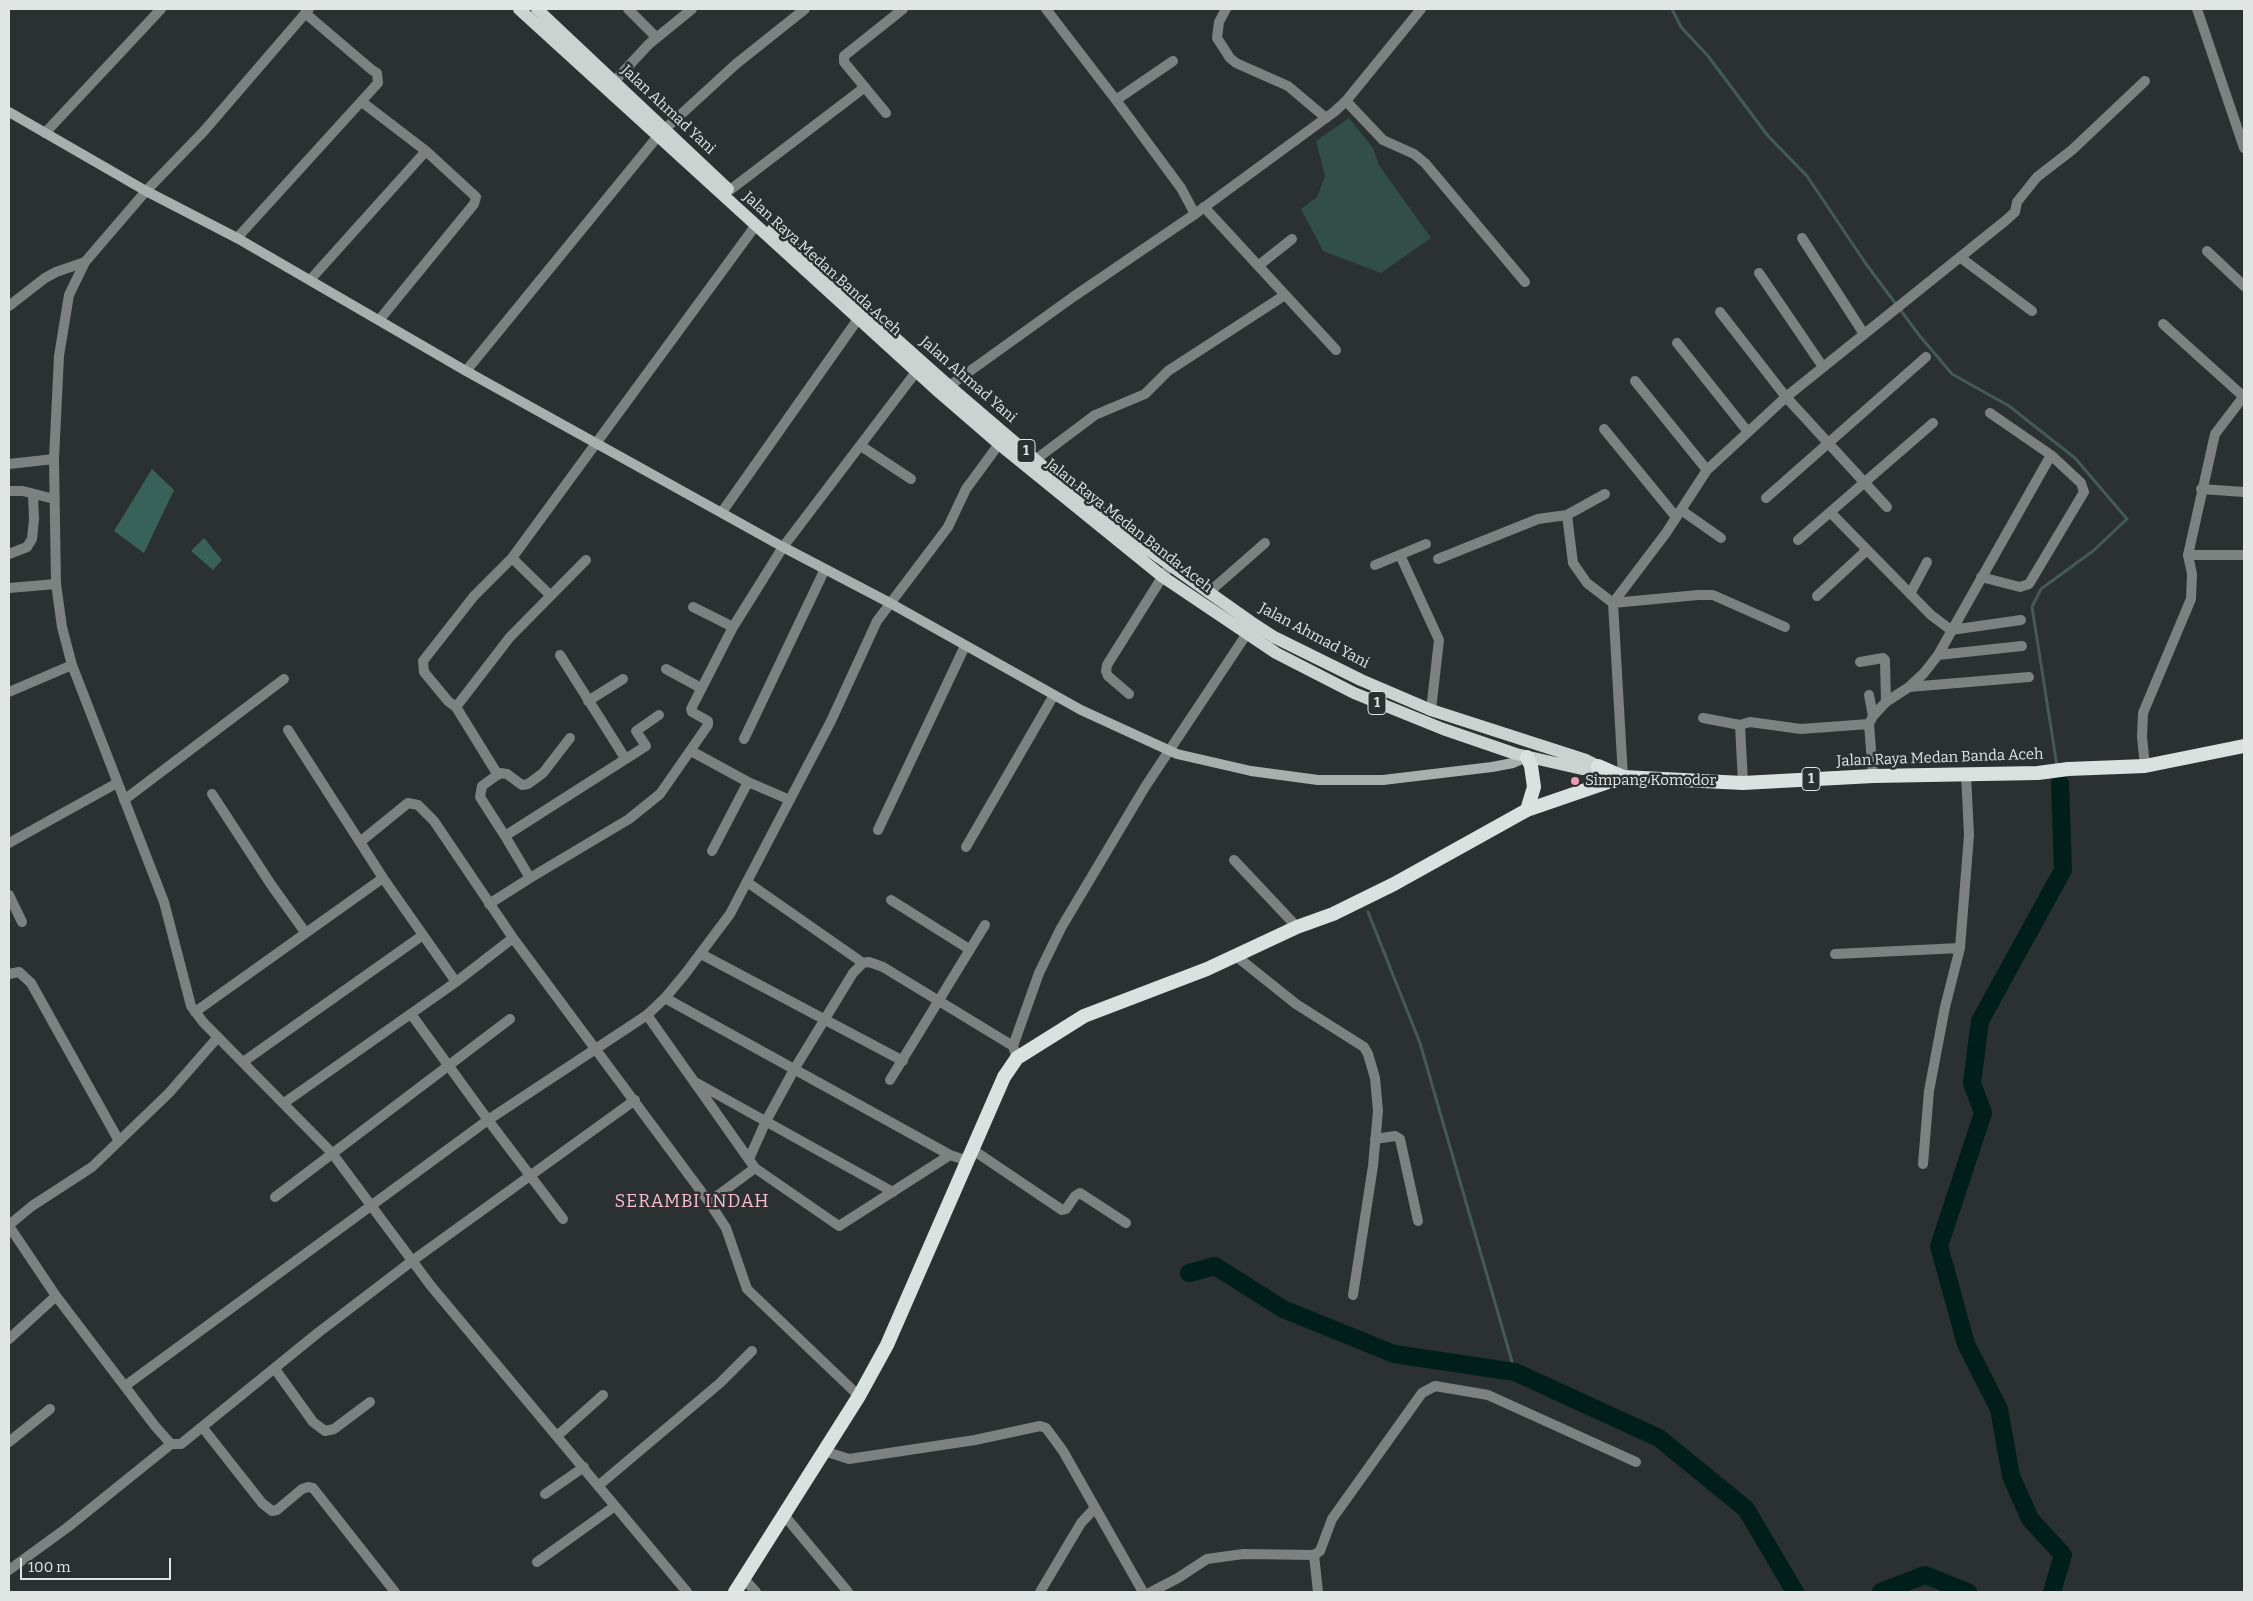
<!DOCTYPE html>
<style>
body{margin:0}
#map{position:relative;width:2253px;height:1601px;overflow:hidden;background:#2a3130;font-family:Bitter,serif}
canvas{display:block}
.frame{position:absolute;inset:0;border:10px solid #e1e5e4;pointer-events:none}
.scale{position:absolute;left:20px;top:1558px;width:151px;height:22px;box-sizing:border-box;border:2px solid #e1e5e4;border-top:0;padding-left:6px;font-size:15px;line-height:18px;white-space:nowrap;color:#e1e5e4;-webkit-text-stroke:4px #2a3130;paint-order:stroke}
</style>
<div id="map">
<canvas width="2253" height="1601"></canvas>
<div class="frame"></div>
<div class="scale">100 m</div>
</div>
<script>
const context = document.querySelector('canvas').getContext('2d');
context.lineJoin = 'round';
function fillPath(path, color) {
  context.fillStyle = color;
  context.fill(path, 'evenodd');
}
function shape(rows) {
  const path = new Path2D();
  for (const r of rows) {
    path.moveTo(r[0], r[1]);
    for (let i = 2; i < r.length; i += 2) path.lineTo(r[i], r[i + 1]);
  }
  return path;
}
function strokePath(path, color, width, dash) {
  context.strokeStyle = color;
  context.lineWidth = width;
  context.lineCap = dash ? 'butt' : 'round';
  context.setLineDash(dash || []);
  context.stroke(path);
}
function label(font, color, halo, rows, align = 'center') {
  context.font = font + ' Bitter,serif';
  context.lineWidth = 5;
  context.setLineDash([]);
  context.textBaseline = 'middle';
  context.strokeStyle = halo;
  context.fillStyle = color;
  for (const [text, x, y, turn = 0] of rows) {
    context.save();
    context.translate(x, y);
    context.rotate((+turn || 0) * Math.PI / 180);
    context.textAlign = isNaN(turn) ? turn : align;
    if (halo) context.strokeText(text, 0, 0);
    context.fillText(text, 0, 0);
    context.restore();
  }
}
fillPath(shape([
 [1349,118,1373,148,1379,165,1431,238,1381,273,1323,251,1301,209,1317,197,1325,176,1316,141]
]), '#314e48');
fillPath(shape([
 [152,469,174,490,144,553,114,531],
 [204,538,222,560,213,570,191,551]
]), '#386159');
strokePath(shape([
 [1672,9,1681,27,1708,56,1768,136,1807,176,1866,264,1919,335,1952,374,2009,406,2075,458,2127,519,2093,551,2041,589,2032,607,2057,766],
 [2058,775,2060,783],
 [1368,912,1420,1043,1515,1372]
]), '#445a57', 3);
strokePath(shape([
 [1189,1273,1215,1266,1283,1309,1394,1354,1515,1372,1659,1438,1746,1509,1795,1592],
 [1881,1592,1925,1575,1968,1592],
 [2052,1592,2063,1555,2030,1519,2011,1476,1999,1409,1966,1344,1939,1246,1983,1113,1972,1083,1980,1021,2063,870,2060,783]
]), '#001f1a', 18);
strokePath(shape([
 [309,9,204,131,146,191,85,262,69,295,59,356,54,459,56,584,62,627,72,665,164,902,191,1006,203,1022,332,1153,431,1286,687,1592],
 [628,9,656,37],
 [1046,9,1116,100,1181,188,1195,214],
 [1226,9,1219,22,1217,38,1230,58,1236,63,1288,86,1326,118],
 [610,86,649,44,692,9],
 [1116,100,1173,61],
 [1346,101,1383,140,1414,154,1425,163,1525,282],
 [362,102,426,151,476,197,474,204,380,319],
 [886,113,844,62,844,56,903,9],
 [665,129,736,64,805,9],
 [45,133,161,9],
 [730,190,865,87],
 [1204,207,1336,350],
 [237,238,378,83,377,73,372,70,305,13],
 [1802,238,1864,334],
 [2207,251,2244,286],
 [1961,258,2032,311],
 [1258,266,1292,239],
 [1759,273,1823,367],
 [310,280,426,151],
 [9,306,45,278,56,272,85,262],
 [1720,312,1786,397,1887,507],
 [2163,324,2244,397],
 [1677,343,1748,432],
 [466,371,658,136],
 [1635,381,1707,470],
 [1604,429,1676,517],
 [861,446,911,479],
 [1035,460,1095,415,1145,394,1168,371,1285,295],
 [9,464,54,459],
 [2201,489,2244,492],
 [9,491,23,491,54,499],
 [1766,498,1926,357],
 [1681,510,1721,538],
 [722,512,858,319],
 [1831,513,1931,615,1951,630,2021,620],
 [1567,515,1573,563,1587,583,1613,603,1698,595,1713,595,1785,627],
 [1798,540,1933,423],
 [9,554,27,547,32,539,34,519,33,494],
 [1400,555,1439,640,1431,710],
 [2188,555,2244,555],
 [512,558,550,595],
 [1438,559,1538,519,1567,515,1605,494],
 [1375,565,1426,544],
 [1981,577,2020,587,2029,584,2084,492,2081,483,2051,455,1990,413],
 [9,588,56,584],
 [1208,593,1265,543],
 [1910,594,1927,562],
 [1817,596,1867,550],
 [693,607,733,627],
 [560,655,625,758],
 [1938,655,2022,646],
 [1860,662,1883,658,1885,660,1886,702],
 [666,669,701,688],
 [1909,687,2029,677],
 [9,692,72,665],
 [1129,694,1108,676,1106,671,1107,665,1166,571],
 [1869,695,1873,716],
 [588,701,623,679],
 [456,707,510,637,586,560],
 [659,715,636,731,646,746,505,836,530,878,629,819,660,794,708,725,708,721,692,712,691,709,733,627,783,547,916,372],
 [1703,718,1740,725,1750,722,1801,729,1869,724],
 [1740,725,1743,783],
 [288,730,383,878,456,982],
 [744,739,825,569],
 [691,751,748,782,790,800],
 [498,775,456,707,448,701,424,672,423,661,474,596,512,558,756,225],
 [1873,776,1869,724,1873,716,1886,702,1909,687,1924,673,1938,655,2051,455],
 [1623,777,1613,603,1666,533,1707,470,1786,397,2005,221,2015,212,2017,202,2037,177,2072,150,2145,81],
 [212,794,272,886,305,932],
 [124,800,284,679],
 [878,830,965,646],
 [505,836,480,797,482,786,500,773,507,774,522,785,528,784,543,773,570,738],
 [360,842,408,803,418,805,434,821,513,938,709,1202,726,1228,747,1289,859,1396],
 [9,843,117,783],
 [966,847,1054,695],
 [712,851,748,782],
 [1234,860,1297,927],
 [747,882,863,963],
 [9,895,22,922],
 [891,900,969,949],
 [489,904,530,878],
 [701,954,903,1061],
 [1835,954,1960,948],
 [1236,956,1296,1004,1364,1047,1368,1054,1375,1078,1378,1111,1373,1166,1353,1295],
 [9,974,19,972,31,983,119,1141],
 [665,998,950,1155,968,1161],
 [195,1012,383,878],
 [411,1014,488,1120,563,1219],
 [647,1015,755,1168,839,1226,950,1155],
 [1017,1058,1013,1046,1039,973,1061,928,1145,787,1246,635],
 [243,1062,423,935],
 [890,1080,985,925],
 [695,1082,893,1192],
 [284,1103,456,982,513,938],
 [1375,1139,1395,1136,1400,1139,1418,1221],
 [973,1150,1062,1210,1066,1209,1075,1196,1080,1193,1126,1223],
 [749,1159,766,1121,795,1068,853,973,863,963,869,962,883,967,1013,1046],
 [1923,1164,1929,1091,1945,1007,1960,948,1969,835,1966,774],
 [275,1197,510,1019],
 [709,1202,755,1168],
 [9,1225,32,1206,92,1167,169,1093,218,1037],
 [9,1226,56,1296,155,1426,171,1444,181,1444,319,1332,412,1261,635,1100],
 [9,1339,56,1296],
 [275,1369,313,1422,325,1431,334,1429,370,1402],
 [125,1386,488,1120,647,1015,665,998,685,974,730,914,831,721,877,621,948,527,966,489,999,444],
 [203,1428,262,1503,272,1511,277,1510,302,1489,308,1487,313,1488,395,1592],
 [557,1436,603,1395],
 [9,1442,50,1409],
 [824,1451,849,1459,975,1440,1040,1426,1046,1428,1063,1451,1143,1592],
 [598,1486,720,1383,752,1351],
 [545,1494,584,1467],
 [784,1515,848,1592],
 [1314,1555,1318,1592],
 [537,1562,615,1506],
 [9,1570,68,1527,171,1444],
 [744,1579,756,1592],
 [1040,1592,1081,1523,1094,1509],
 [1151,1592,1178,1578,1207,1559,1243,1554,1314,1555,1320,1551,1332,1519,1422,1393,1435,1386,1488,1395,1636,1462]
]), '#7d8180', 10);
strokePath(shape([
 [2197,9,2244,148],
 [945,389,1073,297,1195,214,1334,112,1346,101,1421,9],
 [2145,766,2142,737,2143,713,2191,599,2192,574,2188,555,2215,434,2244,396]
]), '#7d8180', 10);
strokePath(shape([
 [9,112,146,191,237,238,466,371,783,547,890,603,1081,710,1177,754,1251,771,1318,780,1383,780,1492,767,1513,763,1527,757]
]), '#a9afad', 10);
strokePath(shape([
 [519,9,940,393,999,444,1163,577,1276,653,1354,693,1443,729,1516,754,1582,769,1598,766],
 [537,9,728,189],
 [773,229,949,386,1045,468,1139,543,1251,622,1274,637,1361,680,1431,710,1586,760,1598,766]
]), '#cbd2d0', 12);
strokePath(shape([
 [1527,757,1531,766,1534,787,1527,810],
 [1598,766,1623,777,1743,783,1873,776,2038,773,2068,769,2145,766,2244,746],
 [735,1592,859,1396,887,1345,1004,1077,1017,1058,1084,1016,1207,969,1297,927,1333,914,1394,884,1527,810,1623,777]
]), '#dae2e0', 14);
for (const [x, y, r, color] of [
 [1575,781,5,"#f09ab5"]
]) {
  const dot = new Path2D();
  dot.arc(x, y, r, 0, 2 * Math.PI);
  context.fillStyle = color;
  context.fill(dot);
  strokePath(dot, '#2a3130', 2);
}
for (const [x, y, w] of [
 [1026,451,18],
 [1377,703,18],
 [1811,779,18]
]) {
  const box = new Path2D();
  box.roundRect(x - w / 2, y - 11.5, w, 23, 4);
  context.fillStyle = '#2a3130';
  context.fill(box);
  strokePath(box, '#e1e5e4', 1);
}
label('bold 14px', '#e1e5e4', null, [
 ["1",1026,451],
 ["1",1377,703],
 ["1",1811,779]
]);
label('15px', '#e1e5e4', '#2a3130', [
 ["Jalan Ahmad Yani",668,110,43],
 ["Jalan Raya Medan Banda Aceh",822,264,42],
 ["Jalan Ahmad Yani",968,380,41],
 ["Jalan Raya Medan Banda Aceh",1129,526,38],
 ["Jalan Ahmad Yani",1314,636,28],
 ["Jalan Raya Medan Banda Aceh",1940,758,-2]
]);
label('15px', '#e1e5e4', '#2a3130', [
 ["Simpang Komodor",1585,781]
], 'left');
context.letterSpacing = '1px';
label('18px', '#ffbdd0', '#2a3130', [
 ["SERAMBI INDAH",692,1202]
]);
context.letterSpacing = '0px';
</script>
